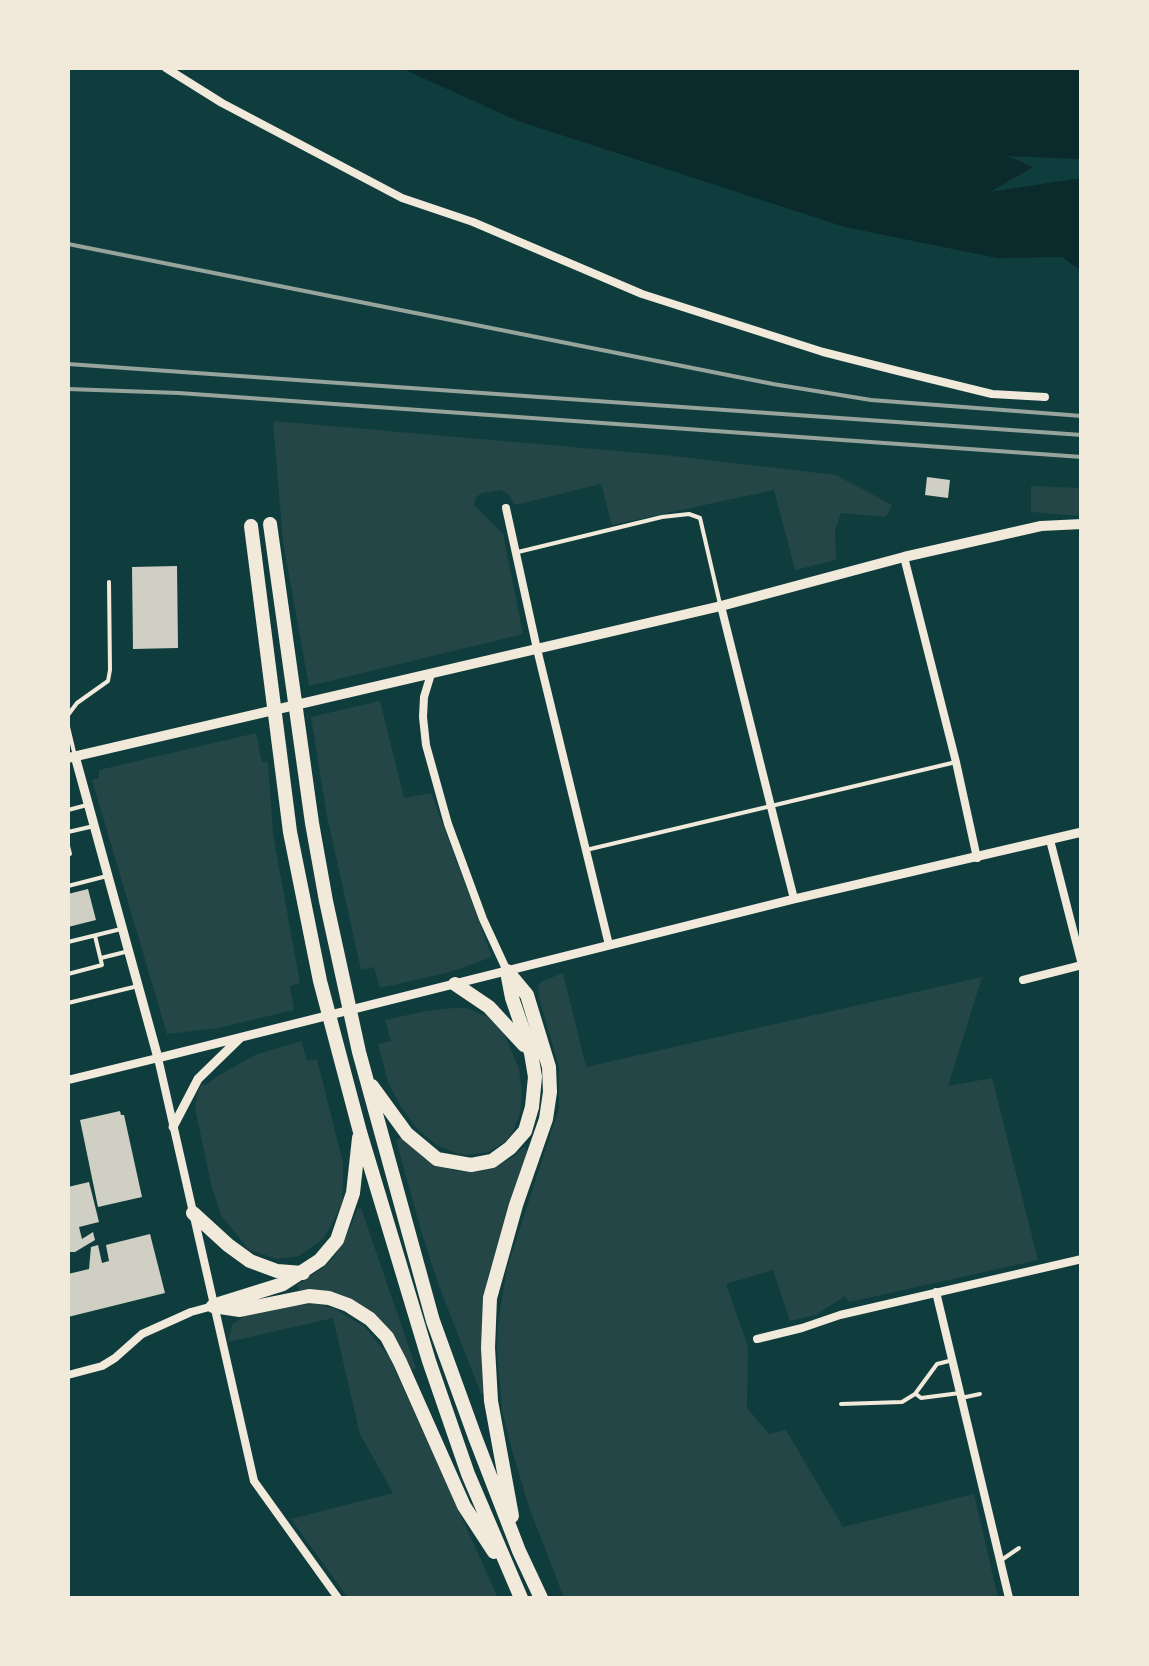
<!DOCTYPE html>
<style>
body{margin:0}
#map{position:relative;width:1149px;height:1666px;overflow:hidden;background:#0f3d3e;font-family:"Public Sans",sans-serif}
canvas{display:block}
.frame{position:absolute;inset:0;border:70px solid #f1e9da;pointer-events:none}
</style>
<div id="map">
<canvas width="1149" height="1666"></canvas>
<div class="frame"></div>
</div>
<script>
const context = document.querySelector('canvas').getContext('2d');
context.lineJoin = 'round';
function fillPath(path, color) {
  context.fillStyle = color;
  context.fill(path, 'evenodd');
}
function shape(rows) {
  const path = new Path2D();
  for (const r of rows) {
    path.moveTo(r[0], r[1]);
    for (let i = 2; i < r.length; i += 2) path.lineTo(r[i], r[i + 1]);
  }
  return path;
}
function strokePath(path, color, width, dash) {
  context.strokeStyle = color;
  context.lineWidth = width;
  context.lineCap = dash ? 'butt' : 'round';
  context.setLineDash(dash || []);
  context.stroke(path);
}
fillPath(shape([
 [273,421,664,455,836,475,892,505,886,517,841,513,835,531,836,560,795,570,774,490,612,525,601,484,515,505,508,494,501,490,482,493,476,497,474,505,503,534,523,634,309,686,283,542],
 [1031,486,1081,488,1081,516,1031,512],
 [380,701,404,798,431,793,492,957,450,972,380,988,374,967,361,970,327,816,311,717],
 [256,733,262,762,268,762,273,834,300,983,290,986,294,1010,218,1028,167,1034,92,780,99,778,99,770],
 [563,973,586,1067,982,977,948,1086,992,1078,1038,1260,849,1302,845,1296,816,1315,790,1321,773,1270,726,1284,748,1347,747,1408,769,1434,786,1430,843,1527,974,1494,998,1598,564,1598,529,1507,512,1450,502,1411,497,1348,498,1323,507,1268,559,1108,559,1067,539,998,538,987,541,982],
 [454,1008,467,1008,490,1018,504,1033,519,1069,522,1094,520,1113,513,1132,506,1141,488,1152,467,1155,458,1154,437,1145,418,1130,400,1105,388,1082,378,1044,391,1041,385,1020,426,1011],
 [301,1041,307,1061,317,1059,343,1163,343,1184,342,1201,336,1216,323,1239,299,1256,277,1259,249,1250,221,1215,212,1188,195,1108,198,1091,202,1084,206,1085,216,1077,255,1055],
 [402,1137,425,1159,456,1171,475,1172,491,1169,513,1157,524,1147,528,1150,488,1276,484,1303,485,1392,481,1394,438,1283,423,1237,396,1140],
 [361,1208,416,1368,410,1370,399,1347,329,1293,299,1290,297,1285,324,1267,335,1256,351,1226,357,1209],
 [317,1304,335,1309,365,1327,389,1357,498,1598,348,1598,291,1519,393,1493,360,1434,333,1318,228,1342,232,1325,244,1316,296,1305]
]), '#244646');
fillPath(shape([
 [401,68,1081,68,1081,159,1007,156,1033,167,990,192,1081,178,1081,271,1062,257,997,258,845,227,518,121]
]), '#0a2a2b');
fillPath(shape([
 [927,477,950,480,948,498,925,495],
 [177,566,178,648,133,649,132,567],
 [88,889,96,920,68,927,68,894],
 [120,1111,121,1115,124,1115,142,1197,98,1207,80,1120],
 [89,1182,99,1222,79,1227,82,1239,93,1232,95,1240,75,1252,68,1252,68,1187],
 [150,1234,165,1293,68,1317,68,1274,89,1269,91,1247,98,1245,102,1263,109,1261,106,1245]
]), '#cfcfc3');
strokePath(shape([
 [518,552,662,517,689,514,700,518,720,604],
 [68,715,77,703,108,681,110,670,109,582],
 [68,727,74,752],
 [68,810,87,805],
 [68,832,94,826],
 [68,846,70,854,68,854],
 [586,850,956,762],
 [68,886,107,876],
 [68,942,121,929],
 [101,958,125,952],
 [68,974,102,965,95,936],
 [68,1003,138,986],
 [916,1394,921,1398,960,1393],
 [961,1398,980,1394],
 [841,1404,902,1402,915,1394,937,1364,949,1361],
 [1000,1561,1019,1548]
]), '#f1e9da', 4);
strokePath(shape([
 [166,68,222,103,402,198,473,222,642,294,823,352,898,371,992,394,1045,397],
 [506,508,537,649,609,945],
 [904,557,956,762,977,858],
 [721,606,794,899],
 [431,674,424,697,423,717,426,745,448,824,483,919,507,971],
 [1023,980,1082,965,1050,840],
 [68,1080,158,1058,254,1481,338,1598],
 [936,1292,1009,1598],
 [757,1339,802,1328,840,1315,1082,1259],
 [68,1375,102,1366,115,1358,142,1334,191,1312,213,1306]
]), '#f1e9da', 8);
strokePath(shape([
 [75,756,158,1058,794,899,1082,832],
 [173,1127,198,1079,240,1038]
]), '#f1e9da', 9);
strokePath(shape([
 [68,758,721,606,904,557,1041,526,1082,524]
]), '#f1e9da', 10);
strokePath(shape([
 [270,524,312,823,326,901,359,1052,433,1321,475,1437,519,1551,541,1598],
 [251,526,290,832,320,981,360,1132,429,1361,468,1474,521,1598],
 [507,971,527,995,549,1067,550,1092,546,1119,516,1205,490,1298,488,1348,491,1401,512,1516],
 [455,984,489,1007,524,1045],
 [372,1086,407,1134,437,1159,471,1165,492,1161,510,1148,525,1131,532,1107,535,1077,531,1053,512,998,507,972],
 [193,1213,228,1245,250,1261,277,1271,303,1273],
 [219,1304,283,1284,320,1260,337,1240,353,1193,359,1138],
 [213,1306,240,1310,309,1296,329,1298,348,1305,370,1319,387,1337,400,1362,464,1506,494,1552]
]), '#f1e9da', 14);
strokePath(shape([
 [68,244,773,384,871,400,1082,416],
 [68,364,1082,435],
 [68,389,179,393,1082,457]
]), '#97a49c', 4);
</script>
